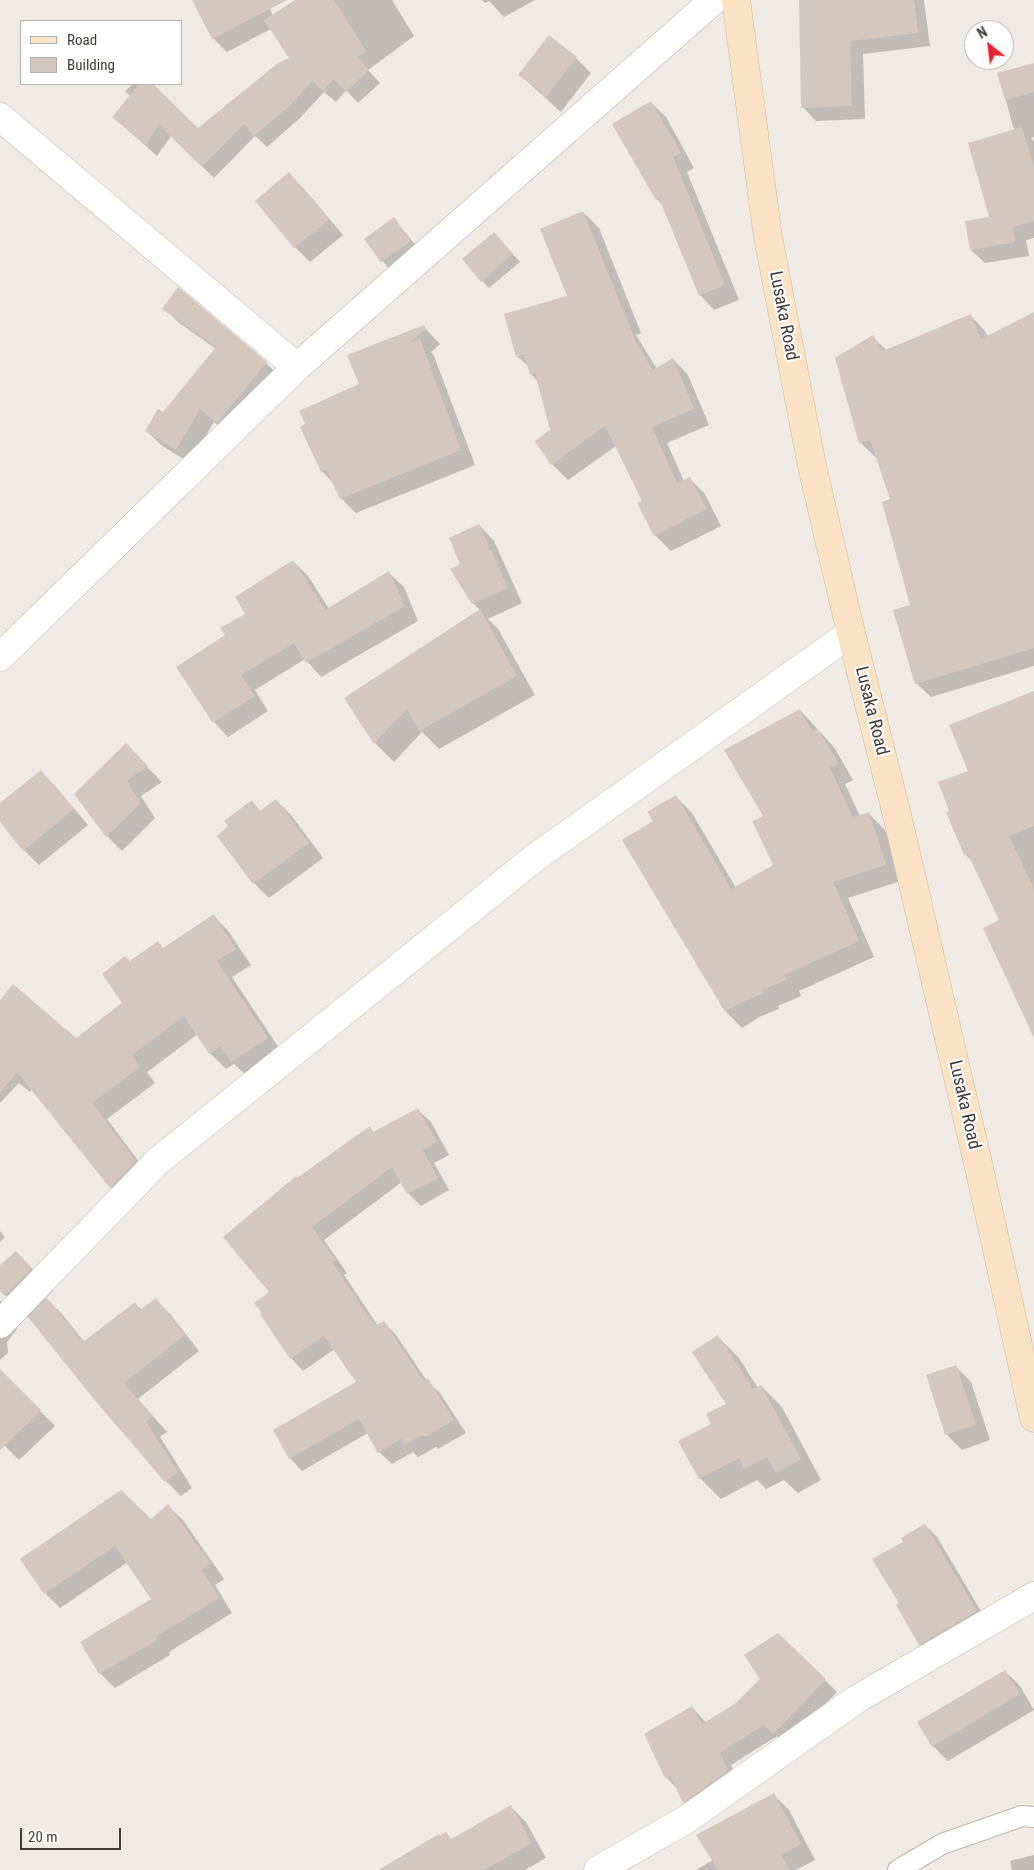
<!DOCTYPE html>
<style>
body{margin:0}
#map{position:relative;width:1034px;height:1870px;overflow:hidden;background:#f0eae4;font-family:"Roboto Condensed",sans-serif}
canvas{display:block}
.legend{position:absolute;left:20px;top:20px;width:162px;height:65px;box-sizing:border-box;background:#fff;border:1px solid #b3b0ae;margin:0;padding:6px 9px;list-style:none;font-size:15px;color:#423a35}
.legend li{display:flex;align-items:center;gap:10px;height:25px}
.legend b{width:25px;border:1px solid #b3b0ae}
.north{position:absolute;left:964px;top:20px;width:50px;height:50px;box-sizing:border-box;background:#fff;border:1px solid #b3b0ae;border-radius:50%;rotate:331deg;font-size:14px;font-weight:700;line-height:20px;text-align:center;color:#423a35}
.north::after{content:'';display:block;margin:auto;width:18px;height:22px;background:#e8232d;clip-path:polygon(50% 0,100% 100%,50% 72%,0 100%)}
.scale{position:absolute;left:20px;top:1828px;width:101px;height:22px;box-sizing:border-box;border:2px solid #423a35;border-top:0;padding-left:6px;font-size:15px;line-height:18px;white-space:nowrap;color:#423a35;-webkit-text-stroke:4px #fff;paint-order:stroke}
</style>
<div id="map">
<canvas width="1034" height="1870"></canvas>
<ul class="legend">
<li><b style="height:6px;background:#fae2c5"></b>Road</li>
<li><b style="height:14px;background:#d4c7bd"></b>Building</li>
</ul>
<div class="north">N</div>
<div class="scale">20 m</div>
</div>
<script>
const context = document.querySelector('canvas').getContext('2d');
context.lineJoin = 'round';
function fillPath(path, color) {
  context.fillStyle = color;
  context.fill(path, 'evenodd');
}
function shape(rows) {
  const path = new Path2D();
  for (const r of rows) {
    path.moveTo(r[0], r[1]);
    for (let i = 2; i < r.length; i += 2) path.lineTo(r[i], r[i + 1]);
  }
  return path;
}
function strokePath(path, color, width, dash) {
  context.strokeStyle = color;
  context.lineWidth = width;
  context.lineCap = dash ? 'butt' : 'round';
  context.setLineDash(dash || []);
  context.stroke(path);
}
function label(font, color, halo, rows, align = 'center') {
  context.font = font + ' "Roboto Condensed",sans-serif';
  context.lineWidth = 4;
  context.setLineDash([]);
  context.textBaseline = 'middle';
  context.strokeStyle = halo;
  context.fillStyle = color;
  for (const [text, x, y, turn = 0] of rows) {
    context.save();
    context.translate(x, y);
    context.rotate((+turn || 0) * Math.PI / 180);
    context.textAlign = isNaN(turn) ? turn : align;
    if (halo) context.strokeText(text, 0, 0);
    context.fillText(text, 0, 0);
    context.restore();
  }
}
fillPath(shape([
 [196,0,266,0,273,16,297,0,392,0,414,36,368,70,380,83,358,103,346,90,336,102,324,92,300,118,267,147,255,136,214,178,171,136,157,156,114,117,130,96,125,91,133,84,151,84,198,130,290,58,271,29,227,52,213,38],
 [482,0,535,0,504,17,489,1,485,3],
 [801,0,924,0,930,46,863,54,865,119,816,121,803,107],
 [576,58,591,73,561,112,520,75],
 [1034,65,1034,137,1031,138,1034,141,1034,238,1026,240,1029,256,985,263,971,250,991,218,1016,130,1013,127,999,74],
 [651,103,666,117,694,168,687,172,739,300,714,310,700,295,664,207,657,199],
 [289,174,304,189,343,235,310,262,295,247],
 [583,212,599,228,641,333,636,335,657,369,673,359,688,375,709,425,667,443,684,481,689,478,705,494,721,526,671,551,655,535,644,501,616,446,568,480,552,464,536,441,552,430,539,383,531,374,529,367,517,356,568,297],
 [394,219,418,248,389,269,366,239],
 [501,241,520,262,489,288,482,281],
 [164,308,266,363,280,377,232,436,214,422,190,463,161,445,147,431,163,414,216,349,178,322],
 [1034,313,1034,666,931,697,916,683,912,606,892,500,877,456,875,457,860,442,872,336,886,350,971,316,985,331,988,337],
 [423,326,440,344,431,352,434,356,475,465,356,513,341,498,333,483,322,471,360,385],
 [479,525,494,541,522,603,488,619,498,629,535,695,439,749,422,732,394,762,375,743,346,698,480,610,473,603,462,564],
 [293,561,308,576,329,609,389,573,404,587,418,621,321,677,305,659,255,690,268,711,228,737,214,722,226,636],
 [1034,692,1034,1015,1001,921,973,862,965,854,951,812,970,772],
 [800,710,834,747,853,780,845,784,860,816,869,814,885,830,901,881,848,898,874,957,799,991,801,996,778,1006,779,1009,759,1017,742,1028,726,1012,623,840,654,822,676,797,692,813,736,888,775,865,765,816],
 [126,745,162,782,141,796,155,818,122,851,107,836],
 [41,772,56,787,88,825,39,865,24,850,0,820,0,805],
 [276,800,291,815,323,858,269,898,254,883,252,802,261,812],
 [214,916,229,932,251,965,232,977,283,1054,248,1077,234,1064,226,1069,210,1053,198,1034,147,1072,155,1083,107,1119,151,1178,126,1203,111,1187,32,1089,30,1092,19,1083,0,1103,0,999,76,1040,124,1004,130,963,164,949],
 [418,1110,431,1122,449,1155,434,1163,449,1190,421,1206,408,1193,402,1182,324,1240,347,1273,344,1275,378,1326,384,1322,396,1335,427,1381,440,1393,466,1433,438,1449,436,1447,418,1457,413,1452,392,1464,379,1452,368,1433,302,1471,290,1458,357,1383,335,1349,303,1371,291,1358,271,1292,297,1179,370,1128,375,1133],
 [0,1231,5,1237,0,1242],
 [16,1252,53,1291,46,1298,62,1314,85,1343,135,1304,142,1310,155,1299,170,1314,199,1351,138,1399,167,1432,160,1437,192,1488,181,1496,166,1481,29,1316,28,1318,0,1289,0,1267],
 [0,1300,5,1305,17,1329,7,1342,8,1353,0,1360],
 [718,1337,739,1358,758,1388,761,1386,782,1407,821,1480,798,1493,784,1480,766,1489,757,1480,721,1499,700,1478,712,1424,728,1404],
 [956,1367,971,1382,990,1440,962,1450,947,1435,927,1376],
 [11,1382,55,1426,19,1460,0,1441,0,1392],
 [168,1506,183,1520,224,1579,215,1585,232,1613,169,1652,170,1655,115,1688,100,1673,153,1599,128,1562,60,1608,45,1593,25,1563,151,1521],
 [925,1525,937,1537,988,1623,932,1656,920,1644,901,1603,905,1542],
 [778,1634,837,1692,786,1745,777,1736,731,1765,740,1783,696,1814,684,1802,677,1789,666,1777,692,1707,706,1723,737,1704,761,1679],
 [1005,1671,1020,1686,1034,1710,948,1761,933,1746],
 [774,1795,789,1810,815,1860,796,1870,696,1870,713,1860],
 [511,1807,526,1822,546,1858,525,1870,381,1870,446,1834,452,1840],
 [1034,1855,1034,1870,1012,1870,1010,1861]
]), '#0003');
fillPath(shape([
 [192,0,287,0,212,39],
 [295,0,334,0,366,51,357,57,369,70,346,92,334,79,323,91,312,81,289,106,254,136,244,124,202,167,159,125,145,145,112,117,139,84,153,84,198,128,278,63,289,58,264,20],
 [799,0,914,0,918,33,850,41,852,106,801,108],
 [549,35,577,57,545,98,540,91,518,75],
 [1034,63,1034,92,1005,100,997,73],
 [651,101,681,153,673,157,725,285,699,296,659,198,656,200,612,124],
 [1022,127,1034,168,1034,221,1013,227,1015,242,970,250,965,221,989,217,968,143],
 [289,172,329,220,294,248,255,201],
 [583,211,636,342,653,370,673,358,694,409,652,427,677,483,690,477,707,509,654,536,637,503,642,501,605,426,551,465,535,441,550,430,535,373,530,375,524,354,516,357,504,314,567,296,540,229],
 [394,217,411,241,381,262,364,239],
 [494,232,513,254,481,282,462,259],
 [178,287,267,362,217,423,200,409,176,450,145,431,158,409,163,412,216,347,162,309],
 [1034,312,1034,648,915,684,893,610,910,605,882,502,890,499,870,440,859,443,835,358,873,335,883,351,971,314,981,339],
 [424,325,426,329,410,342,420,339,461,450,340,499,326,469,321,472,300,427,305,424,299,411,359,384,347,355],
 [479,524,508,588,472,604,450,569,460,564,449,538],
 [293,560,325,610,389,571,405,606,306,663,294,643,241,675,255,696,213,723,176,667,225,635,220,628,245,614,235,597],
 [480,609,517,676,419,731,407,709,374,744,344,698],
 [1034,691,1034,826,1009,836,1034,889,1034,1038,983,928,999,920,968,854,964,855,946,812,949,811,938,782,968,771,949,725],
 [800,709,813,732,818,729,838,763,830,768,853,817,869,812,886,865,833,882,859,941,784,975,786,980,762,990,764,993,743,1002,725,1012,622,840,653,821,647,812,676,795,731,889,773,865,752,821,763,816,724,750],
 [126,743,148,766,127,781,141,803,106,837,74,794],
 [41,770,74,809,23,851,0,822,0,803],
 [276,799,309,843,253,884,217,836,228,826,224,821,252,800,260,811],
 [214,914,236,949,217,961,268,1038,231,1062,221,1046,209,1054,184,1016,132,1055,140,1067,92,1103,136,1161,110,1188,17,1072,0,1093,0,1000,13,984,76,1038,122,1003,102,974,125,956,130,961,158,941,163,948],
 [418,1108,437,1142,423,1150,438,1178,407,1194,392,1167,312,1227,336,1260,332,1262,375,1326,384,1321,424,1381,428,1378,454,1420,425,1437,423,1435,405,1445,401,1439,378,1453,359,1419,289,1459,273,1430,356,1382,324,1336,290,1359,260,1314,262,1313,254,1303,269,1292,223,1237,296,1176,297,1178,370,1126,373,1132],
 [16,1251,32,1268,5,1296,0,1291,0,1265],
 [47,1298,83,1342,135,1302,140,1310,156,1298,185,1335,124,1383,152,1416,146,1422,178,1472,165,1482,93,1398,28,1317],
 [718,1335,753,1389,761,1385,801,1459,776,1473,767,1457,744,1469,739,1458,699,1479,678,1441,711,1424,706,1414,726,1404,692,1352],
 [956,1365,976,1425,945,1435,926,1375],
 [0,1369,41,1410,0,1450],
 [121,1490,151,1519,168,1504,211,1564,202,1570,219,1598,155,1637,157,1640,99,1674,80,1642,151,1599,115,1546,44,1594,20,1559],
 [925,1524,977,1611,919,1645,896,1605,899,1603,872,1559,903,1542,901,1538],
 [778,1633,826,1679,773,1734,764,1725,720,1753,728,1771,683,1803,670,1776,665,1778,644,1734,692,1706,702,1724,736,1703,760,1679,744,1655],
 [1005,1670,1020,1694,932,1747,917,1722],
 [774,1793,801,1844,781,1855,790,1870,718,1870,696,1835],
 [511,1805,532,1843,484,1870,378,1870,439,1834,440,1836,446,1832,451,1839]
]), '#d4c7bd');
const lane = shape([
 [898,1870,942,1844,1022,1816,1034,1817]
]);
const street = shape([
 [0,117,297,367],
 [0,657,297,367,714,0],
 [0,1324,158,1161,536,857,851,633],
 [598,1870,687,1819,857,1699,1034,1596]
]);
const secondary = shape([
 [736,0,768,237,812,466,851,633,897,815,980,1172,1034,1418]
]);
strokePath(lane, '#beb3ab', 22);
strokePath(street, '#beb3ab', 29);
strokePath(secondary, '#d0b69a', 29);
strokePath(lane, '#fff', 20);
strokePath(street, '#fff', 28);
strokePath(secondary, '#fae2c5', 28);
label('18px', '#423a35', '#fff', [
 ["Lusaka Road",783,316,79],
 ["Lusaka Road",871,711,76],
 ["Lusaka Road",964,1105,77]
]);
</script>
